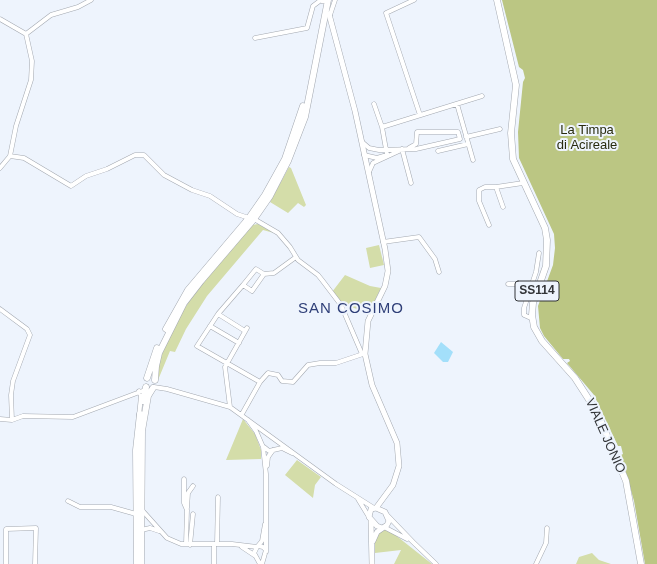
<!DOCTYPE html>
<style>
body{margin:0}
canvas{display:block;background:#eef4fd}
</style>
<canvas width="657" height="564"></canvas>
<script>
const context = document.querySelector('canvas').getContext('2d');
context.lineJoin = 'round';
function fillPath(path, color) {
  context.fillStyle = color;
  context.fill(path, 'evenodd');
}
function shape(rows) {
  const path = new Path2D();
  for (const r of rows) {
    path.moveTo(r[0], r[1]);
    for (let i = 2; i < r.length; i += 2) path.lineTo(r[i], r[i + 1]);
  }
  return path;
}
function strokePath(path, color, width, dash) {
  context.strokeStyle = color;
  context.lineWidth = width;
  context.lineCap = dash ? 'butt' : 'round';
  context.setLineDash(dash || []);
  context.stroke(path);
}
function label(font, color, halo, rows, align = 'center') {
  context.font = font + ' Arial,sans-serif';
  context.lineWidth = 4;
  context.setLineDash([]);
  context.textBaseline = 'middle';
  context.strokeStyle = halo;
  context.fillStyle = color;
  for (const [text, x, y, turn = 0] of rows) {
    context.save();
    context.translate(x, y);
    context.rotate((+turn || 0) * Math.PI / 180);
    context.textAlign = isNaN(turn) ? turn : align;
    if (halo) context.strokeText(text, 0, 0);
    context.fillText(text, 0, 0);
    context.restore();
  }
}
fillPath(shape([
 [289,167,291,168,306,205,304,207,298,203,288,213,270,202],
 [258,224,274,233,263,230,207,296,186,329,175,352,170,351,158,380,158,367,162,354,179,317,194,294,252,225],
 [379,245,384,265,370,268,366,248],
 [345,275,370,286,381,288,369,313,342,304,332,292],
 [243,419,255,434,261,450,261,459,226,460],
 [297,460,321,477,315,485,313,498,285,475],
 [384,530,389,530,432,564,394,564,401,550,375,553,375,541,377,535],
 [592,553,599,560,611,564,576,564,579,557]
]), '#d4dda9');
fillPath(shape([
 [502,0,657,0,657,564,645,564,634,501,621,455,623,454,621,446,618,446,594,395,567,363,570,361,569,359,563,359,544,336,540,328,538,306,553,265,555,248,554,234,519,158,518,132,523,82,525,78,523,70,519,67]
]), '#bbc683');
fillPath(shape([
 [441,342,453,352,448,362,443,362,434,353]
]), '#a3dffa');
const minor = shape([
 [414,0,386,13,420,115],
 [330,15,335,0],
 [0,19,26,34,32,61,31,80,16,126,10,156,0,168],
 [26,34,51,15,78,7,91,0],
 [255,38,307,28,313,6,321,0],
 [374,104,382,127],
 [457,104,473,160],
 [466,137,500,129],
 [362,142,369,148,379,150,416,149,460,139,458,132,417,132,416,144,409,148],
 [402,149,411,183],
 [438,151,468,144],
 [364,155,377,158,387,155,382,127,482,96],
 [10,156,24,158,71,186,86,176,107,169,135,155,144,155,164,175,192,190,210,196,237,214,249,218],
 [369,172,373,163,399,151],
 [503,207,496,187,523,183],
 [254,219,278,233,290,247,298,260,318,275,322,280,341,305,362,354],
 [489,225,479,201,479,190,485,187,496,187],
 [383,242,419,237,435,259,439,272],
 [264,274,252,291,243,285,256,269,264,274,274,273,296,257],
 [508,284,532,284],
 [243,285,218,314,197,346,260,382],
 [0,309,27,329,30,335,13,381,11,395,12,420],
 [218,314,245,331],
 [533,319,524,315,524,308,536,272,539,253],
 [210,326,239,343],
 [154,387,167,389,230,407,336,484,374,508],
 [139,391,141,396,139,416],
 [230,407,225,367,247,328],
 [242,414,260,382,268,373,278,375,282,381,293,382,308,365,320,363,336,363,363,354],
 [0,419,12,420,23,416,73,417,145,390],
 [248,420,256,431,263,447,266,474,266,552],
 [264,447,269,451,282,448,292,453],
 [267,466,268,457,273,450],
 [184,479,184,503,187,510,186,544],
 [358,499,369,517],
 [68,501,80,507,111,507,136,514],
 [187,508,188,493,193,486],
 [141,509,167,538,181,544,232,544,257,547,262,541,265,524],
 [387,515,413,542,436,564],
 [384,527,407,539],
 [141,530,150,528,159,531],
 [217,544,218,497],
 [190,545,193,514],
 [258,546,263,547,266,550,262,564],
 [242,547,254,555],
 [257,547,254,553,260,564],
 [6,564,6,529,36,528,35,564],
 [214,564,214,544],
 [536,564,546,543,547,528]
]);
const tertiary = shape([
 [323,0,323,1],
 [329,14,355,111,385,249,388,271,385,286,368,321,365,354,372,385,397,443,399,466,393,485,376,508],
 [371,521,372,564],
 [373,541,377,532,387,525,389,521,385,512,376,508,371,509,369,517,377,526,382,528]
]);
const primary = shape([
 [497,0,516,85,511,133,513,159,545,228,547,240,546,266,533,303,532,315,534,327,542,341,575,378,597,412,626,481,641,564],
 [166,329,188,290,249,218,265,195,285,159,303,106],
 [147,378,157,348],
 [155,380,156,366,159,353,184,303,201,281,254,219,270,196,288,161,305,117,328,0],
 [143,401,146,387],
 [137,564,136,450,140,414],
 [141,564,142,431,148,396,153,388]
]);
strokePath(minor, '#a3a8b0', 5);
strokePath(tertiary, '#a3a8b0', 6);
strokePath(primary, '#a3a8b0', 7);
strokePath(minor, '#fff', 4);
strokePath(tertiary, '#fff', 5);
strokePath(primary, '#fff', 6);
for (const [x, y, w] of [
 [537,291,44]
]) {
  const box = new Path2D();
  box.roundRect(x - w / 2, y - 10, w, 20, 3);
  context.fillStyle = '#eef4fd';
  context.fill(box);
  strokePath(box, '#333538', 1);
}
label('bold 12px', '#333538', null, [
 ["SS114",537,291]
]);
label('13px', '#292c0f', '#eef4fd', [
 ["La Timpa",587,130],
 ["di Acireale",587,145]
]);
label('13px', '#333538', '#eef4fd', [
 ["VIALE JONIO",605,436,66]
]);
context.letterSpacing = '1px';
label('15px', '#2f3f78', '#eef4fd', [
 ["SAN COSIMO",351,309]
]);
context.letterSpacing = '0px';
</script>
